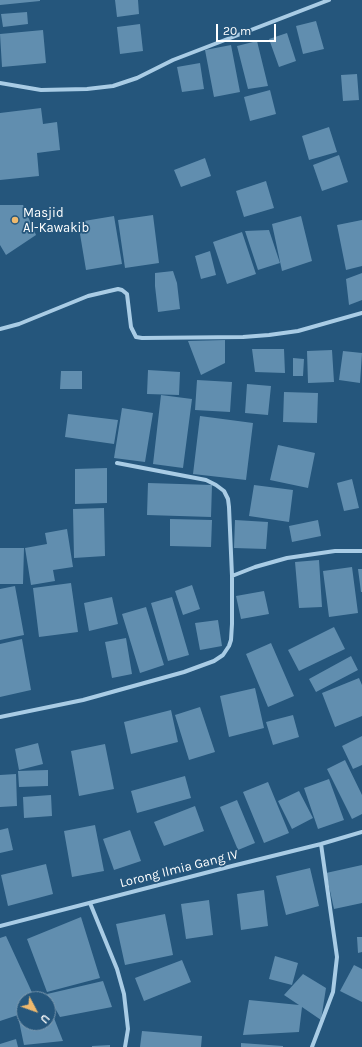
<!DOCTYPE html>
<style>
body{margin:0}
#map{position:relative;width:362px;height:1047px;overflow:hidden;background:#25567c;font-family:Karla,sans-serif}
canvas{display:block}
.north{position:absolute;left:16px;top:991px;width:40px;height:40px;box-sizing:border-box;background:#25567c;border:1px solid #7c9ab0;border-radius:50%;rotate:131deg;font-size:11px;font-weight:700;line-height:16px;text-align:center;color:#fff}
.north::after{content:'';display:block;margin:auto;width:14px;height:18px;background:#efb96d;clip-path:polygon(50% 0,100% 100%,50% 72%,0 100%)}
.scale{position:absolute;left:216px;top:24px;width:60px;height:18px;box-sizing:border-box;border:2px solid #fff;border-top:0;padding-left:5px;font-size:12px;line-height:14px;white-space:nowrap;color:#fff;-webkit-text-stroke:3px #25567c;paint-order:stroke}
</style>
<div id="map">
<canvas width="362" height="1047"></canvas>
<div class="north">U</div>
<div class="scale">20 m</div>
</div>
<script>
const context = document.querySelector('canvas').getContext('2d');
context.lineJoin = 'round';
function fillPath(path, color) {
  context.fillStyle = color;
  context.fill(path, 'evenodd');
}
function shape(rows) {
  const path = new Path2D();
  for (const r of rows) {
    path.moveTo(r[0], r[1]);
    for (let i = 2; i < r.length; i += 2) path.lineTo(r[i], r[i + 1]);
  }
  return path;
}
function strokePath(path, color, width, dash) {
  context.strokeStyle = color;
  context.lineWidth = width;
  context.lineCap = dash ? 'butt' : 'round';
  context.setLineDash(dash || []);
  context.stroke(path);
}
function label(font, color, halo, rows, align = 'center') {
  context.font = font + ' Karla,sans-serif';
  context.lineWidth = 3.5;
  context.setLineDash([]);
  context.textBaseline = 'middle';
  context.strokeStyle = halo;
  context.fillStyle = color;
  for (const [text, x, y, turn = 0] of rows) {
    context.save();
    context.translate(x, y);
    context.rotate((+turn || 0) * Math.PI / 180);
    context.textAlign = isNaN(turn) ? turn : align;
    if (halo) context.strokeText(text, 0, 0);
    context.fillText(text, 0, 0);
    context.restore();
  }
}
fillPath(shape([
 [0,0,40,0,40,1,0,5],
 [115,0,138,0,139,14,117,17],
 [27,12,28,24,3,27,1,14],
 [316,21,324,49,303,54,296,26],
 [140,24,143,51,120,54,117,27],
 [43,30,46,63,2,67,0,34],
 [287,33,296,61,279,67,269,39],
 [257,41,268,86,248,89,237,46],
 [231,45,240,92,214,97,205,50],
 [200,63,204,89,182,92,177,67],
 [357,74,359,100,343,101,341,75],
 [270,90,276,114,250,121,244,97],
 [41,108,43,124,57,122,60,150,37,153,39,176,0,180,0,113],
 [329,127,337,152,309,160,302,136],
 [339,155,348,182,322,191,313,165],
 [205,158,211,176,181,187,174,170],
 [266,181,274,208,244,217,236,191],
 [0,205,23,205,36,235,6,255,0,245],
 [153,215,159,263,125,268,118,220],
 [114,216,122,264,86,270,78,222],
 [301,216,312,261,282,271,272,224],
 [362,220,362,266,346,270,337,225],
 [269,230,280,263,258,270,245,231],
 [242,232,256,274,227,284,213,242],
 [210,251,216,275,201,279,195,256],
 [173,271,177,283,180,309,158,312,155,286,155,273],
 [362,273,362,300,349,305,346,279],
 [225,340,225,363,201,375,188,341],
 [252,349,284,349,285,373,255,372],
 [332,350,334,382,308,383,307,351],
 [343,351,362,353,360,383,339,380],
 [293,358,304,359,303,376,293,376],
 [148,370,180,372,179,395,147,394],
 [61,371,82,371,82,389,60,389],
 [197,380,232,382,230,412,195,410],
 [247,384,271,386,268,415,245,413],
 [284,392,318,393,317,423,283,422],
 [161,395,192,399,183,468,153,464],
 [122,408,153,413,145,462,114,458],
 [68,414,118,420,114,444,65,437],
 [200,416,253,423,246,480,193,474],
 [278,445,315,453,308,488,270,480],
 [107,468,107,503,75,504,75,469],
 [352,479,359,508,344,511,337,483],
 [148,483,212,485,211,517,147,515],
 [254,485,293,490,289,522,249,516],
 [104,508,105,556,74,558,73,509],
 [170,519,212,520,211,547,170,546],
 [235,520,268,522,266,549,234,548],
 [318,520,321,536,292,542,289,526],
 [67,529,73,567,53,570,55,581,31,585,25,548,47,544,45,533],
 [0,548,24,548,23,584,0,584],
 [319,560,322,607,299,608,295,562],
 [352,567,358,613,329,617,323,571],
 [358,569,362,569,362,592,361,592],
 [71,583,78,632,39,637,33,588],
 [192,585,200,609,183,615,175,591],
 [15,586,24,635,0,640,0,589],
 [264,591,269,614,241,619,236,596],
 [112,597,118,624,89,631,84,603],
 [172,597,189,655,168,661,151,603],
 [146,607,164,665,140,673,122,614],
 [218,620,222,646,200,650,195,623],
 [334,627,345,649,299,671,288,650],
 [126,638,132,674,112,678,105,642],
 [22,639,31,690,0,697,0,644],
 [271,643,294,696,268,707,246,654],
 [351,656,358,670,316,692,309,679],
 [359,678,362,685,362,716,335,727,322,693],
 [255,688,264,728,229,737,220,696],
 [200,707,215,752,189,760,175,715],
 [171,710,178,742,131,754,124,722],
 [293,715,299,737,273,745,266,722],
 [362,736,362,765,353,769,342,746],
 [38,743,43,764,19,770,15,749],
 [105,744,114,789,79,796,71,751],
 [345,760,362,795,362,814,352,819,327,769],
 [48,770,48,786,19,787,18,771],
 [16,774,17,806,0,807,0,775],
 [185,776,191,798,137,813,131,791],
 [329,779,344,820,318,829,304,788],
 [268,782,289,833,264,843,243,792],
 [299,791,313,818,292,829,278,801],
 [51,795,52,816,24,818,23,797],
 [237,800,255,843,238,850,220,807],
 [195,806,204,831,164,846,154,822],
 [95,825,104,871,72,877,64,831],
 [8,828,13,850,0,853,0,830],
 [130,830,141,861,114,870,103,839],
 [46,864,53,894,8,906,1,875],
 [362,865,362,903,334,909,326,873],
 [310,868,319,906,286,915,276,876],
 [264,890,268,926,241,930,237,894],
 [209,900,213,935,186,939,181,904],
 [165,914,173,955,125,965,116,924],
 [81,917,100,978,47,992,27,939],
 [6,936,35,999,24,999,24,1013,0,1021,0,938],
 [357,937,362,937,362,952,358,953],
 [275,956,298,963,292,985,269,979],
 [182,960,191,982,144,1001,135,978],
 [354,965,362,969,362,1002,340,991],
 [303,974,326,988,321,1020,302,1007,299,1032,243,1035,249,1000,299,1005,284,995],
 [103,981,112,1007,60,1017,47,994],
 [52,1013,63,1041,24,1045,19,1021,24,1019,24,1023,48,1023,48,1014],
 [142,1031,202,1036,201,1047,140,1047],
 [16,1039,18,1047,0,1047,0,1044],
 [241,1043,283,1046,283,1047,241,1047],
 [110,1045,110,1047,92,1047,92,1046]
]), '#618eaf');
strokePath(shape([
 [0,83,41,90,87,89,113,86,137,78,173,60,329,0],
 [0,329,19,324,88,296,118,289,122,290,127,294,131,327,136,337,142,338,243,337,269,335,298,331,362,313],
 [232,576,255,567,287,558,335,551,362,551],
 [0,717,83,700,184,672,214,661,223,655,229,646,231,640,232,624,232,576,229,507,228,499,224,491,216,485,206,480,117,463],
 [90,903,117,969,124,994,128,1029,125,1047],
 [0,926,232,866,321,844,362,832],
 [312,1047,333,992,337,957,321,844]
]), '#a9cce5', 4);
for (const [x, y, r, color] of [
 [15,220,4,"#efb96d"]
]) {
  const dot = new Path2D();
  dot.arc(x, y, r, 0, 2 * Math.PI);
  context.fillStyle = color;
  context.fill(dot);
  strokePath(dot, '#25567c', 1.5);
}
label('13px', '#fff', '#25567c', [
 ["Masjid",23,213],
 ["Al-Kawakib",23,228]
], 'left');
label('13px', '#fff', '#25567c', [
 ["Lorong Ilmia Gang IV",179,869,-14]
]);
</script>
